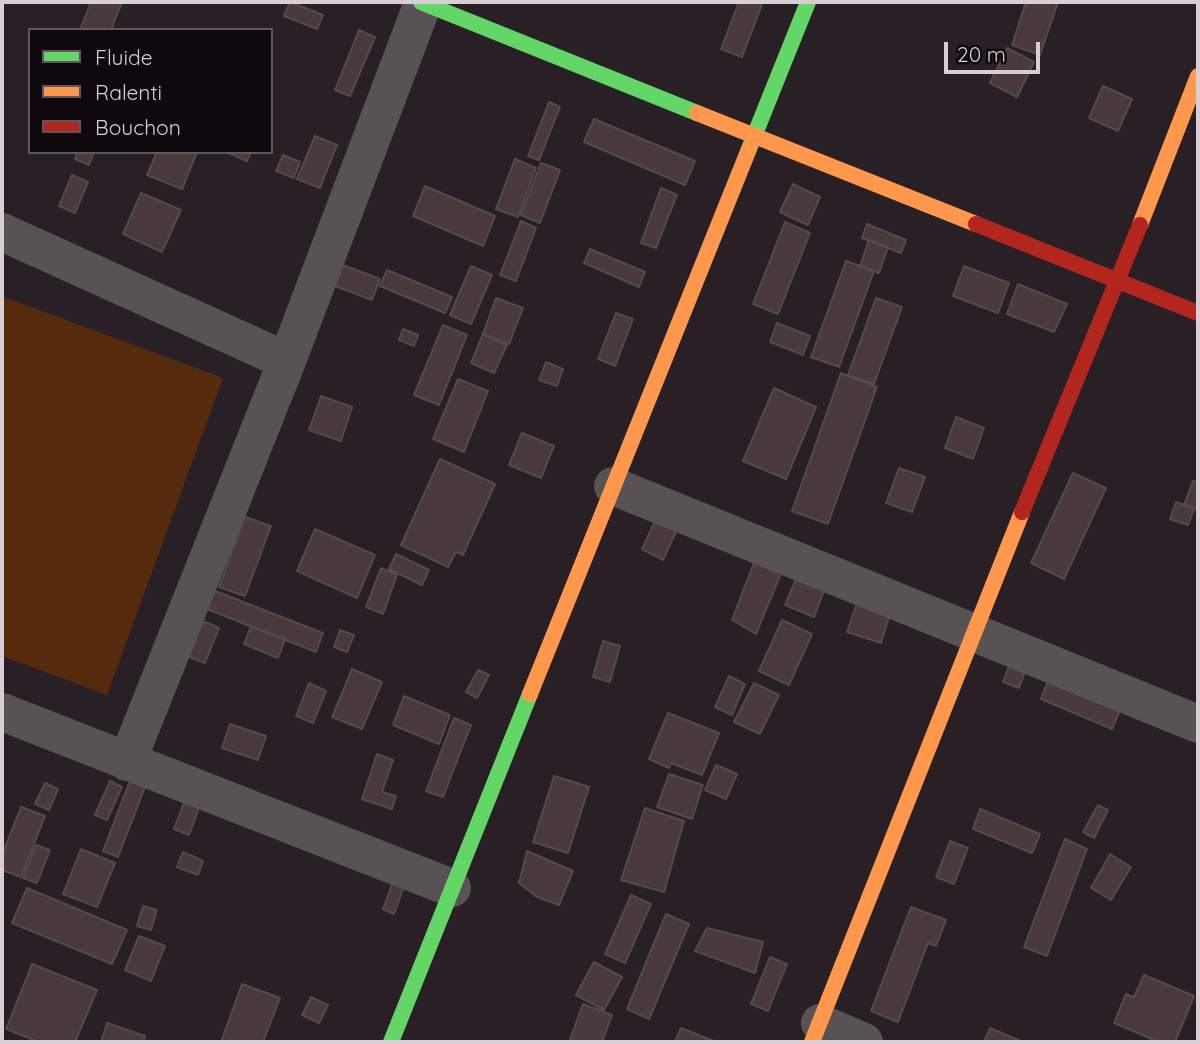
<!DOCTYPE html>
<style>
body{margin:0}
#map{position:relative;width:1200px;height:1044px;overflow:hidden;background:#282024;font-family:Quicksand,sans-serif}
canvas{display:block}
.frame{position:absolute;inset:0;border:4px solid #d9ced3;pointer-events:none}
.legend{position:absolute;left:28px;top:28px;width:245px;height:126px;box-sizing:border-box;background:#0f080c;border:2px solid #60575c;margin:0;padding:9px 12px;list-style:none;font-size:21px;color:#d9ced3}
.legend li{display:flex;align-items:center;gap:14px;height:35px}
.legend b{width:35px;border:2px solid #60575c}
.scale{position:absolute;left:944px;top:42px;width:96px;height:32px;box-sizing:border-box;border:4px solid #d9ced3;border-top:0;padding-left:9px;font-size:21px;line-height:24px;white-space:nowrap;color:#d9ced3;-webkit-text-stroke:5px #0f080c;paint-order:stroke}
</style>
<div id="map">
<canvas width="1200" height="1044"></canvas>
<div class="frame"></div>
<ul class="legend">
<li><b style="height:9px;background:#63d668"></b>Fluide</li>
<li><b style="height:9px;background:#ff974d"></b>Ralenti</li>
<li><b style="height:9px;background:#b3261e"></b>Bouchon</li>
</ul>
<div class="scale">20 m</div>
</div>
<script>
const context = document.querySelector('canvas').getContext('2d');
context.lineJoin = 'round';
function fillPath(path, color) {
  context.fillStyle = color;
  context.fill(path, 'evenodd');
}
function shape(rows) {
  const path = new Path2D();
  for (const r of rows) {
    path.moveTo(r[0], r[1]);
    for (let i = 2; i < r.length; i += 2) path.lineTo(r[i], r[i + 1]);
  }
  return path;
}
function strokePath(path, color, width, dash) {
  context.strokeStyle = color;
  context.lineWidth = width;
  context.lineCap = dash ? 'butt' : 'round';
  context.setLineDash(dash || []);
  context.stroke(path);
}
fillPath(shape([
 [2,296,223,378,107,695,2,656]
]), '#562a0d');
const building = shape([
 [91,2,122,2,111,30,80,30,91,2],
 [290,2,323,15,317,29,284,16,290,2],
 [739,2,763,2,742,57,721,49,739,2],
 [1026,2,1058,2,1040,55,1012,45,1026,2],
 [359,30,375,37,350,96,335,90,359,30],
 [1007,48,1034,62,1017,97,990,83,1007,48],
 [1103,86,1132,99,1118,131,1089,118,1103,86],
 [549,102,560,107,539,160,528,156,549,102],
 [594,119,695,161,685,185,584,142,594,119],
 [315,136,337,145,320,188,297,179,315,136],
 [78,152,94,152,89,165,75,159,78,152],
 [157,152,197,152,182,189,147,175,157,152],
 [226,152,251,152,247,161,226,152],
 [283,155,300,162,294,178,276,171,283,155],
 [515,159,536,168,518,217,496,209,515,159],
 [541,163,560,170,540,223,521,215,541,163],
 [72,175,88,182,75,213,59,206,72,175],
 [793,184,820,197,808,225,780,212,793,184],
 [425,186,495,216,483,246,413,216,425,186],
 [661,188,677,195,656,248,641,243,661,188],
 [141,193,181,210,162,252,123,234,141,193],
 [521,221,536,228,516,281,500,275,521,221],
 [785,222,810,233,778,314,753,304,785,222],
 [867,224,906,240,901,253,862,238,867,224],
 [869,240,888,247,879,273,860,266,869,240],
 [590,249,645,272,639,287,584,263,590,249],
 [846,261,874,271,839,367,811,357,846,261],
 [335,262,380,279,372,300,327,283,335,262],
 [471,266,492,275,471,324,450,315,471,266],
 [964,266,1009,283,998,313,953,296,964,266],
 [387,270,452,297,445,313,380,286,387,270],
 [1018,284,1067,304,1054,332,1007,314,1018,284],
 [496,298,523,308,509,344,483,334,496,298],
 [876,298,902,307,874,384,848,375,876,298],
 [616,313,633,319,615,366,598,359,616,313],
 [777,323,810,336,803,355,770,342,777,323],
 [443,325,467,335,439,405,414,395,443,325],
 [403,329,418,335,414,346,399,340,403,329],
 [483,334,507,345,494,373,471,363,483,334],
 [546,362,563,369,557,386,539,380,546,362],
 [841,373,877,387,828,524,792,511,841,373],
 [458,379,488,391,464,452,433,439,458,379],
 [774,388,816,407,786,479,743,461,774,388],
 [321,396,352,407,341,441,309,430,321,396],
 [956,417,984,428,973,459,945,448,956,417],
 [522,433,554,446,541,478,509,465,522,433],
 [440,459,495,484,463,555,456,552,448,567,401,545,440,459],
 [899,468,925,477,912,512,886,503,899,468],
 [1073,473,1106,488,1064,579,1031,563,1073,473],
 [1193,481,1198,483,1198,510,1184,505,1193,481],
 [1176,502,1194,509,1188,525,1170,519,1176,502],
 [658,515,679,525,663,560,642,549,658,515],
 [245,517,271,526,245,596,219,587,245,517],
 [315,529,375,555,357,598,297,571,315,529],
 [758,552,784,566,756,634,732,620,758,552],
 [396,554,429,570,422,585,389,569,396,554],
 [381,568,397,575,383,614,366,607,381,568],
 [799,572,827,583,814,617,785,605,799,572],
 [215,591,323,633,316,652,207,609,215,591],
 [857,603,890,614,881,643,847,632,857,603],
 [782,620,812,634,789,685,759,671,782,620],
 [203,621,219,628,205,663,189,657,203,621],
 [251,626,285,639,278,658,244,644,251,626],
 [340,630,354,635,347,652,334,647,340,630],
 [603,641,620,646,610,682,593,677,603,641],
 [1010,663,1026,669,1019,688,1003,682,1010,663],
 [352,669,382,682,362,729,332,717,352,669],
 [478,670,489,675,477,698,466,692,478,670],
 [1052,671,1124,701,1112,729,1041,699,1052,671],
 [729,676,745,684,732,715,715,707,729,676],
 [309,683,326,691,313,723,296,716,309,683],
 [754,683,779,695,760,734,734,722,754,683],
 [404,696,450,715,439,744,393,725,404,696],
 [668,713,719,733,702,775,671,763,669,768,649,759,668,713],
 [454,718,471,725,443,797,426,791,454,718],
 [230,724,266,736,258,760,222,748,230,724],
 [377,754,393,760,382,792,396,796,392,809,362,799,377,754],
 [716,765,737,774,726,799,705,790,716,765],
 [133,773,148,779,118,857,103,851,133,773],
 [669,774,703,785,692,819,657,807,669,774],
 [554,776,589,787,568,853,533,842,554,776],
 [110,781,122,787,107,820,95,815,110,781],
 [45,783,58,789,49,810,35,804,45,783],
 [187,795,201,802,189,835,174,829,187,795],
 [1098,805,1108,810,1094,838,1083,832,1098,805],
 [21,807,45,816,21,877,2,870,2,855,21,807],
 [645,808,684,821,664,892,621,880,645,808],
 [980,809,1040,834,1032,853,973,829,980,809],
 [1065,839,1087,849,1047,956,1024,947,1065,839],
 [950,841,968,848,954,884,936,877,950,841],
 [36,845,50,850,37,883,23,878,36,845],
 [81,849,115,863,97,907,63,894,81,849],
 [527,851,573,871,559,905,537,897,519,883,527,851],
 [183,852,203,861,198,875,177,867,183,852],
 [1110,854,1131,867,1111,900,1091,888,1110,854],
 [395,877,406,881,394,914,383,909,395,877],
 [27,888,127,930,112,964,12,923,27,888],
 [631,895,651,904,625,963,605,954,631,895],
 [143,906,157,910,151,930,137,926,143,906],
 [911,907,946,920,936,946,928,943,898,1022,871,1011,911,907],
 [666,914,689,924,649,1019,627,1009,666,914],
 [707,928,763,942,755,973,695,951,707,928],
 [139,936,165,946,151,981,125,970,139,936],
 [770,957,787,964,768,1011,751,1004,770,957],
 [594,962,622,977,604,1010,576,995,594,962],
 [32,964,97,990,75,1042,39,1042,6,1029,32,964],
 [1144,975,1194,996,1175,1042,1159,1042,1114,1023,1126,994,1134,997,1144,975],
 [242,984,280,998,263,1042,221,1042,242,984],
 [311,997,328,1005,319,1023,302,1015,311,997],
 [583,1004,612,1015,602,1042,569,1042,583,1004],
 [107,1023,145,1036,143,1042,101,1042,107,1023],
 [681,1028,716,1042,675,1042,681,1028],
 [990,1028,1023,1042,984,1042,990,1028]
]);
fillPath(building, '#493a3d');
strokePath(building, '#524a4b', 2);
strokePath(shape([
 [2,232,287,361],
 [613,486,1198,724],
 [2,712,452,888],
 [127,762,287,361,423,3],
 [820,1023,864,1042]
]), '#595255', 38);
strokePath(shape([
 [421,2,697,113],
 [749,149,808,2],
 [391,1042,530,694]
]), '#63d668', 16);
strokePath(shape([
 [697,113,976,224],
 [1140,225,1198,76],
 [530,694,749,149],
 [812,1042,1022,512]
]), '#ff974d', 16);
strokePath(shape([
 [976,224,1198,313],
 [1022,512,1140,225]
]), '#b3261e', 16);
</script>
